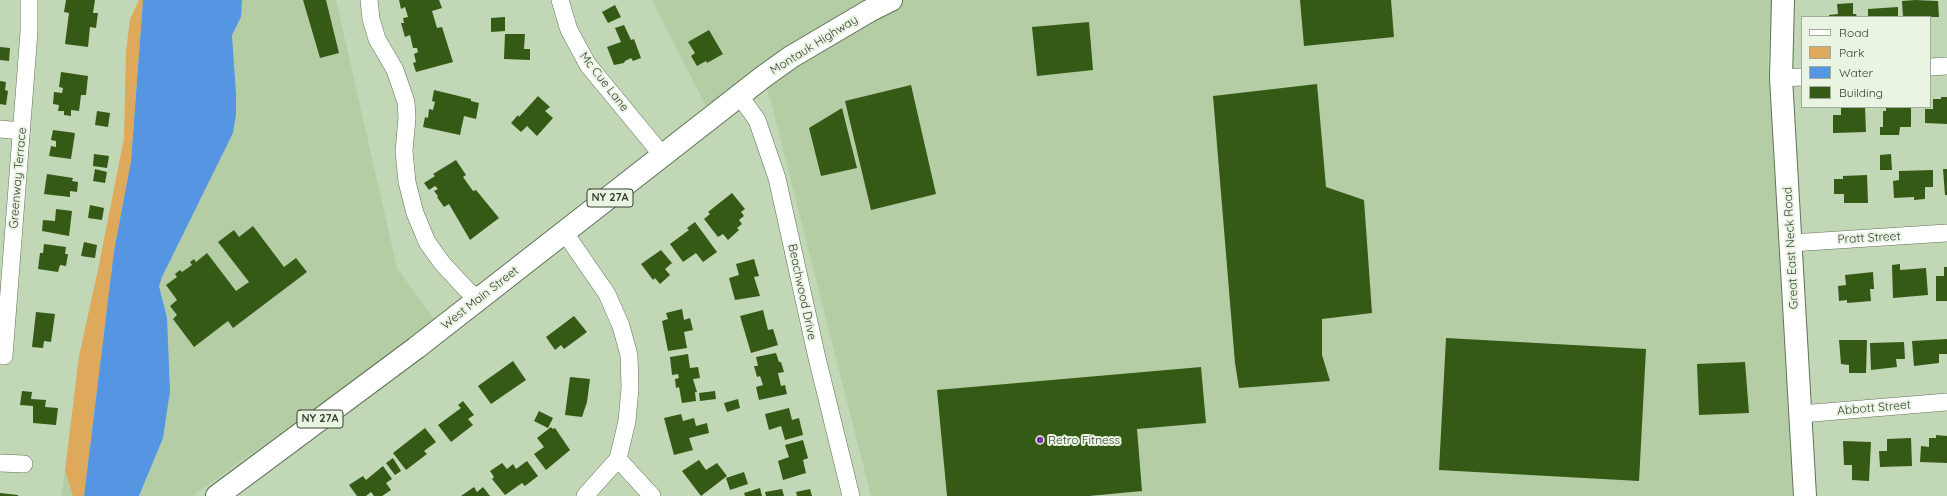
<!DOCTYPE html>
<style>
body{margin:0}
#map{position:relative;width:1947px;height:496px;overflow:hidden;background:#c2d7b6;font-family:Quicksand,sans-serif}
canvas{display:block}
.legend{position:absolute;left:1801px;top:16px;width:130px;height:92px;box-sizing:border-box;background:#e9f4e3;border:1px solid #a1ab9c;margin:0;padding:5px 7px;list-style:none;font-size:12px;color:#363e31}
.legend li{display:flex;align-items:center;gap:8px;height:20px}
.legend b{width:20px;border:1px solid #a1ab9c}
</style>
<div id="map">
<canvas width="1947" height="496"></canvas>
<ul class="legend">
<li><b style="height:5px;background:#fff"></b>Road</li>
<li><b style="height:11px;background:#dfa95c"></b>Park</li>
<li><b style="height:11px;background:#5595e2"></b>Water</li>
<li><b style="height:11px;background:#345a15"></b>Building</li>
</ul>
</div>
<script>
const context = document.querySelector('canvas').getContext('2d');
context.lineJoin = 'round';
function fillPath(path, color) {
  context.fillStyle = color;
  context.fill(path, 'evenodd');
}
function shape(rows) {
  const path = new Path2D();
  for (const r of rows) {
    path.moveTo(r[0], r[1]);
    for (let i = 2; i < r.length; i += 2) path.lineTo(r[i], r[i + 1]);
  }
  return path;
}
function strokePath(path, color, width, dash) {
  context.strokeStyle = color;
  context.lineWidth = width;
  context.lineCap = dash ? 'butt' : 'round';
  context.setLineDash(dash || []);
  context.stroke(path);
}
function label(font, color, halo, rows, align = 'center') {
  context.font = font + ' Quicksand,sans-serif';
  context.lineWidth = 4;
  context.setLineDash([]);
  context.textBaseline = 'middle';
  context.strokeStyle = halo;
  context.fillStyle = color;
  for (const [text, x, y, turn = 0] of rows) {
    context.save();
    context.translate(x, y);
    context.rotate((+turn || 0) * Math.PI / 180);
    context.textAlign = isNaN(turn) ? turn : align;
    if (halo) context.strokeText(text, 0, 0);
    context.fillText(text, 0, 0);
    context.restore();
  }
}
fillPath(shape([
 [242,0,336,0,397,268,436,322,192,496,139,496,163,438,162,295,159,286,162,277,233,133,236,93,232,35,240,17],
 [652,0,1772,0,1768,59,1793,496,871,496,771,102,760,70,708,110],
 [65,471,73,496,61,496]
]), '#b4cda5');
fillPath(shape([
 [139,0,143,0,131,161,114,251,84,496,73,496,65,471,79,356,98,270,124,138,126,52,130,19]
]), '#dfa95c');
fillPath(shape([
 [143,0,242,0,241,17,232,35,236,93,236,115,233,133,162,277,159,286,167,318,170,391,163,438,139,496,84,496,114,251,131,161]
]), '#5595e2');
fillPath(shape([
 [66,0,95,0,93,13,98,13,96,28,90,27,88,47,65,44,69,13,64,12],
 [303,0,326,0,339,53,320,58],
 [399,0,439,0,442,8,432,11,437,28,442,27,453,62,416,72,413,63,416,62,414,54,418,52,417,48,413,48,410,35,405,37,401,23,404,23,403,18,408,17,405,7,401,9],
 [1300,0,1391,0,1394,37,1304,46],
 [1915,0,1938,1,1939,17,1903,17,1902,1],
 [1853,3,1853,14,1856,14,1857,17,1829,17,1829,15,1838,14,1837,4],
 [615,5,621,17,608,23,602,12],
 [1898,7,1898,17,1868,17,1868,9],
 [505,17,505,31,491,32,491,18],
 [1089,22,1093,70,1037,76,1032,27],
 [624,25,631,40,634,39,641,58,633,61,631,58,625,61,624,63,614,65,607,47,621,42,615,28],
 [709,30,723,54,707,63,706,61,697,66,691,56,695,53,688,42],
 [505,34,525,34,524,49,530,49,530,60,504,59],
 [0,47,10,48,9,61,0,60],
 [61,72,88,76,86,95,81,95,79,111,71,110,71,116,64,115,64,111,58,111,59,105,53,104,54,92,62,93,63,88,59,87],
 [0,81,6,82,5,90,8,91,6,105,0,104],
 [1317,84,1326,187,1364,200,1372,313,1322,319,1322,355,1330,381,1239,388,1235,363,1213,96],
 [911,85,936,194,871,210,845,101],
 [434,90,471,99,471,101,479,103,476,119,464,116,460,135,423,127,425,117,428,118,429,109,433,110,435,102,432,101],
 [538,96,550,107,545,111,553,118,537,136,527,126,521,132,511,123,518,115,519,117],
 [1941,97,1947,97,1947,124,1925,123,1925,109,1933,109,1933,99,1941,99],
 [1841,107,1865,107,1866,132,1833,133,1833,115,1841,115],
 [1886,107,1911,107,1911,127,1900,127,1899,135,1880,135,1880,127,1883,127,1883,111,1886,111],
 [842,108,857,168,821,176,809,128],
 [97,111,110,113,108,127,95,125],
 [53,130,75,133,71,159,49,156,51,146,56,147,56,141,51,140],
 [94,154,109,156,107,168,93,166],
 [1891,154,1892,170,1880,170,1880,155],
 [456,160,466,175,463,177,473,191,476,190,499,218,470,240,449,204,444,207,437,197,438,196,434,191,438,189,435,186,429,190,424,183,435,176,433,174],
 [95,169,107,172,105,183,93,181],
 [1943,169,1947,169,1947,195,1945,195],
 [1933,170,1933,187,1925,187,1925,199,1914,200,1914,197,1894,198,1893,181,1899,180,1899,171],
 [47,174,73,178,72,181,78,182,77,192,70,191,70,197,44,194],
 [1867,175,1868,203,1844,203,1844,194,1834,194,1834,179,1843,179,1843,176],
 [732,193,745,209,741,212,744,216,739,220,742,224,737,228,739,230,728,240,723,234,718,237,704,219,710,214,708,212],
 [90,205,104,208,102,220,88,218],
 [56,209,72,211,69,236,42,231,43,220,55,221],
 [695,222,717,252,703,262,696,253,683,262,670,244,689,230,687,228],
 [253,226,284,267,296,258,307,272,233,328,228,321,194,347,173,319,177,315,170,306,177,300,166,285,177,277,175,274,180,270,182,272,192,265,190,262,194,259,196,262,207,253,236,291,249,282,218,242,234,230,239,237],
 [84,242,97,245,95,258,81,256],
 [44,244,66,247,65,254,68,254,66,266,60,265,58,272,38,269,40,253,43,253],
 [661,250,672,263,665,269,670,275,660,284,655,278,653,280,641,264],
 [754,259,759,276,754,277,760,296,735,300,729,278,739,275,736,264],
 [1900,264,1900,270,1926,268,1928,295,1893,298,1892,265],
 [1944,267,1947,267,1947,301,1936,301,1936,276,1944,276],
 [1873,272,1874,289,1870,289,1871,301,1847,303,1847,300,1839,301,1838,286,1846,285,1845,275],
 [682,309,684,320,690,318,693,330,684,332,687,348,668,351,662,321,668,319,666,313],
 [763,310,768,330,773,329,778,345,751,353,740,316],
 [36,312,55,314,51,342,44,341,43,348,32,347],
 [574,316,587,332,564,349,561,345,555,350,546,337],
 [1446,338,1646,349,1639,481,1439,470],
 [1947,339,1947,354,1939,354,1939,363,1914,366,1912,341],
 [1839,340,1867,340,1866,373,1849,373,1849,365,1841,364],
 [1904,342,1905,359,1896,359,1897,367,1871,370,1870,343],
 [776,353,779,362,781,362,784,372,778,373,781,386,785,385,787,394,759,400,756,387,763,385,760,376,757,377,754,366,758,366,756,357],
 [688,354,690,368,698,367,700,378,693,379,697,392,695,392,696,401,682,403,679,387,676,388,675,379,679,378,678,374,672,375,670,357],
 [513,361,526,380,491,404,478,386],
 [1745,362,1749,413,1699,415,1697,364],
 [1201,367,1206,423,1137,429,1142,491,1089,496,947,496,937,390],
 [570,377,590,379,587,402,582,417,565,415],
 [22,391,32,392,31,399,46,400,45,407,58,408,56,425,33,423,33,406,20,405],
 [715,391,716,399,700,401,699,393],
 [738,399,740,408,727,412,724,403],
 [463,401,474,415,468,419,473,425,451,442,438,425,461,408,458,405],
 [789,408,792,420,799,418,803,435,785,440,781,426,769,430,765,414],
 [539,411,553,418,548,428,534,421],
 [681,414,683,421,694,418,696,426,707,423,709,433,689,438,693,450,674,455,664,418],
 [551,427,553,429,555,428,570,450,546,470,534,454,544,447,537,438],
 [425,428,436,442,424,451,427,454,406,470,393,453],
 [1936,435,1947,436,1947,463,1920,462,1921,446,1929,447,1929,438,1936,438],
 [1911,438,1912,466,1880,467,1879,451,1887,451,1887,439],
 [803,440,808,458,803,460,806,473,783,480,778,461,789,457,785,445],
 [1843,441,1871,442,1869,481,1852,480,1852,465,1844,465],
 [393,458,401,471,395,475,386,463],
 [699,460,706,470,717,463,727,476,701,496,682,471],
 [527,461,538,476,525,486,522,483,505,495,492,479,494,477,490,471,502,463,507,469,513,464,516,469],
 [383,466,392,479,386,483,391,490,382,496,374,496,371,492,366,496,357,496,349,485,363,476,366,480],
 [744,472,748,484,730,490,726,478],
 [474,487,477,492,483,487,490,496,461,496],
 [760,488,762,496,745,496,744,493],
 [782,489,784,496,766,496,765,492],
 [810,489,812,496,797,496,796,492],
 [0,493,18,495,18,496,0,496]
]), '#345a15');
const street = shape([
 [369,0,371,19,377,39,395,70,406,102,407,118,404,151,407,182,415,213,427,242,442,263,467,290,479,299],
 [560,0,569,30,588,65,663,156],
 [1930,67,1947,66],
 [1781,78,1802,77],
 [739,95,757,120,777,178,817,358,851,496],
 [0,129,21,131],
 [565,233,607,294,621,326,629,355,630,388,627,421,618,459,585,496],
 [1791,243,1947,233],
 [4,356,29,32,29,0],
 [1801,414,1947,402],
 [618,459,652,496],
 [0,463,24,464]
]);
const secondary = shape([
 [1783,0,1781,78,1805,496]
]);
const primary = shape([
 [217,496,416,348,763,77,791,57,869,11,891,0]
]);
strokePath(street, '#5f7255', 18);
strokePath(secondary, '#5f7255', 24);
strokePath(primary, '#5f7255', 24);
strokePath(street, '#fff', 17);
strokePath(secondary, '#fff', 22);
strokePath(primary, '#fff', 22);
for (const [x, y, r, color] of [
 [1040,440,4,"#7f2f9f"]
]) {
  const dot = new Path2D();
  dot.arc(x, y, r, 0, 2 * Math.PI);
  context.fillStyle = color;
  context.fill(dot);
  strokePath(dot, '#e9f4e3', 1.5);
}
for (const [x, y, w] of [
 [610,198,46],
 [320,419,46]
]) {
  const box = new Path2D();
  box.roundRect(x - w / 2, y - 9, w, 18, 3);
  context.fillStyle = '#e9f4e3';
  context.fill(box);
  strokePath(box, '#363e31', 1);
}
label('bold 11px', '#363e31', null, [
 ["NY 27A",610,198],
 ["NY 27A",320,419]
]);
label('12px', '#363e31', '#e9f4e3', [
 ["Montauk Highway",814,45,-32],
 ["Mc Cue Lane",604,82,52],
 ["Greenway Terrace",18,178,-85],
 ["Pratt Street",1869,238,-3],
 ["Great East Neck Road",1791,248,-93],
 ["Beachwood Drive",802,292,78],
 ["West Main Street",480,298,-38],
 ["Abbott Street",1874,408,-5]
]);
label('12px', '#363e31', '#e9f4e3', [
 ["Retro Fitness",1048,440]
], 'left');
</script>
